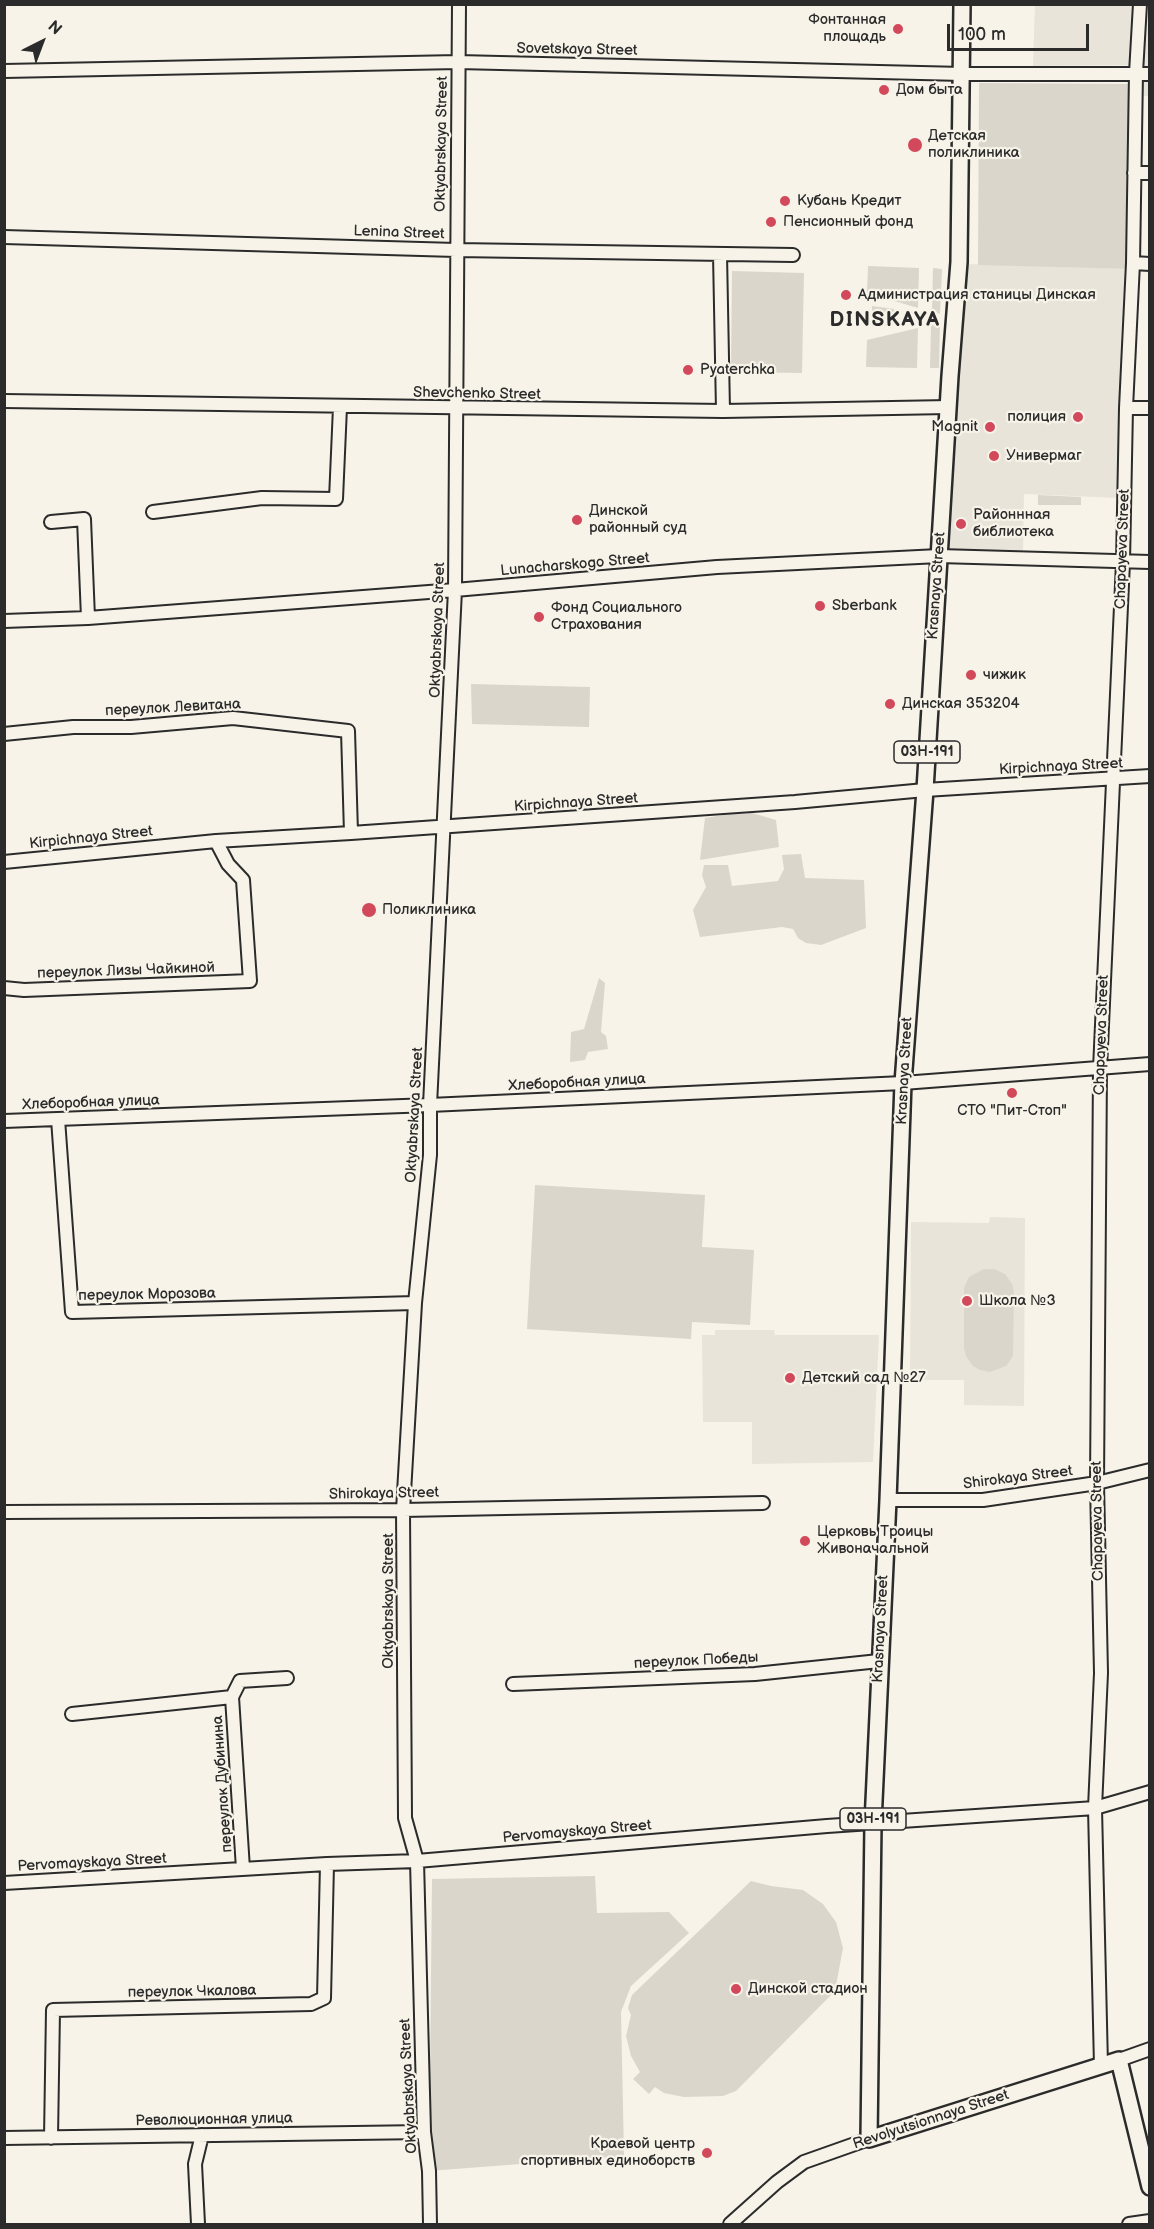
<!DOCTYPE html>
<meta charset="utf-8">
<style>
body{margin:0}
#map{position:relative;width:1154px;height:2229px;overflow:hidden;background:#f7f3e8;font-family:"Balsamiq Sans",sans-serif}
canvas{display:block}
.frame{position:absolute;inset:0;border:6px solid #2b2b2b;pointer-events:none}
.north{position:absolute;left:12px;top:12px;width:60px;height:60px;-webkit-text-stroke:4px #f7f3e8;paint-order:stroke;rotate:42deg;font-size:16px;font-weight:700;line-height:24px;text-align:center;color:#2b2b2b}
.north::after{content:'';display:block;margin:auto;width:21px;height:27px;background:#2b2b2b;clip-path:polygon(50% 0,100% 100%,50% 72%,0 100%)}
.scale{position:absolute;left:947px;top:24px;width:142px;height:27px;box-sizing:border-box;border:3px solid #2b2b2b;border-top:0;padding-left:8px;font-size:18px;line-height:21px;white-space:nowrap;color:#2b2b2b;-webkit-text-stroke:4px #f7f3e8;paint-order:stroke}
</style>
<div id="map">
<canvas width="1154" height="2229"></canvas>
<div class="frame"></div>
<div class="north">N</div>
<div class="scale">100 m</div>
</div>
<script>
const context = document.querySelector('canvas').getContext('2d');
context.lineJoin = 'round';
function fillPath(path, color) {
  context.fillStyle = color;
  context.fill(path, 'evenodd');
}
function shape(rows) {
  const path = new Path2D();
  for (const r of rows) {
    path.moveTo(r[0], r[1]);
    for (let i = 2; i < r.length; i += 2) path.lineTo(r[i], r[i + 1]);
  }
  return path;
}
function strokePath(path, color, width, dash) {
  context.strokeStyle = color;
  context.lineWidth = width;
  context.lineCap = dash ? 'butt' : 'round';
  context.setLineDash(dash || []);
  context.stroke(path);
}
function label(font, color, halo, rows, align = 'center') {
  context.font = font + ' "Balsamiq Sans",sans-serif';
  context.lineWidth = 4.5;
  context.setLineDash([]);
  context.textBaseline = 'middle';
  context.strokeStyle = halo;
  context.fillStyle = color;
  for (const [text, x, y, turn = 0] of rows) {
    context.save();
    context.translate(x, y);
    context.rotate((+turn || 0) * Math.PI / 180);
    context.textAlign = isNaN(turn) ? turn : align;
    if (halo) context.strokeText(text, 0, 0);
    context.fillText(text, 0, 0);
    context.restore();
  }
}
fillPath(shape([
 [1035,5,1149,5,1149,96,1129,95,1128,65,1033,66],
 [967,264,1130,269,1119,498,1024,494,1023,554,943,553],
 [990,1217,1025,1218,1024,1406,964,1405,964,1380,910,1380,911,1222,989,1223],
 [715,1330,774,1330,775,1335,879,1335,873,1462,752,1464,752,1422,703,1422,702,1335,715,1335]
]), '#e8e4da');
fillPath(shape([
 [979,83,1129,84,1130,269,978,265],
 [868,266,919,268,918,308,867,293],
 [933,268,942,269,940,314,932,311],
 [732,271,804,273,802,373,731,372],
 [872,306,894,309,893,325,872,327],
 [940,323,939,368,930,368,931,326],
 [918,328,917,368,866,367,867,340],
 [1038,495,1081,497,1081,505,1038,505],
 [471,684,590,687,589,727,472,724],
 [752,813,776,820,779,847,700,860,705,818,730,814],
 [801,854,805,878,864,880,866,928,821,945,806,943,798,938,793,929,782,927,700,937,693,910,706,887,702,875,704,865,728,865,732,886,778,881,784,869,782,855],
 [599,978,605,983,601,1032,606,1036,608,1049,588,1052,585,1060,570,1062,571,1032,584,1029],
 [535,1185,705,1195,702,1247,754,1250,750,1325,692,1322,691,1339,527,1329],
 [984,1269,994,1269,1005,1274,1012,1284,1014,1292,1013,1356,1006,1366,990,1372,980,1370,973,1366,966,1356,964,1348,964,1288,969,1277],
 [595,1876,597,1913,669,1912,689,1933,631,1986,621,2012,624,2156,429,2171,432,1879],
 [751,1881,771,1886,803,1890,823,1904,836,1922,843,1948,835,1991,736,2091,723,2096,684,2097,664,2093,655,2087,649,2094,633,2079,640,2072,631,2056,626,2036,631,2015,628,2008,632,1995]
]), '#dad6cc');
const minor = shape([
 [4,71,458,62,963,74,1150,74],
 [1134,173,1150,173],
 [4,237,456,250,793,255],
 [720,254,723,411],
 [1133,263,1150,264],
 [4,401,723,411,949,407],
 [1126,408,1150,408],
 [153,512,262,498,336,499,340,407],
 [51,522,84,519,88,618],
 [4,621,88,618,455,590,717,567,939,556,1150,562],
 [4,734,73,727,131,727,233,718,348,731,351,833],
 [4,862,216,841,351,833,795,802,925,790,1150,776],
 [4,988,24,990,250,981,243,880,228,864,216,841],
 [58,1119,72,1312,415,1303],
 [4,1121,430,1105,903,1083,1150,1064],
 [888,1500,983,1500,1097,1483,1150,1470],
 [4,1512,403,1510,763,1503],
 [513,1684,755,1674,879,1661],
 [232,1697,240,1681,287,1678],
 [72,1714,232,1697,243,1869],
 [4,1883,327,1864,417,1861,827,1826,1095,1808,1150,1792],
 [1119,2060,1150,2049],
 [1101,2066,1095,1808,1101,1673,1097,1483,1100,1069,1123,562,1126,408,1133,263,1136,73,1140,4],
 [4,2138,424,2132],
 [51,2138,53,2010,311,2004,324,1998,327,1864],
 [198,2224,195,2164,202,2135],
 [430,2224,429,2171,424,2132,417,1861,405,1818,403,1510,415,1303,430,1155,430,1105,455,590,459,4],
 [730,2224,777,2182,804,2162,869,2139],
 [1129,2224,1150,2221]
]);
const major = shape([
 [962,4,959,262,950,376,925,790,903,1083,888,1500,873,1823,869,2139,1119,2060,1150,2187]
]);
strokePath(minor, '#2b2b2b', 16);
strokePath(major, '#2b2b2b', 20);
strokePath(minor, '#f7f3e8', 12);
strokePath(major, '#f7f3e8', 15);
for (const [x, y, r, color] of [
 [898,29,6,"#d1495b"],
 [884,90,6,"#d1495b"],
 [915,145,8,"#d1495b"],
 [785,201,6,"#d1495b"],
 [771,222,6,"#d1495b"],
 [846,295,6,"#d1495b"],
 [688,370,6,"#d1495b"],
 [1078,417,6,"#d1495b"],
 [990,427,6,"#d1495b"],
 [994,456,6,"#d1495b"],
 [577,520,6,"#d1495b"],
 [961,524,6,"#d1495b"],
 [820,606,6,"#d1495b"],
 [539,617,6,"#d1495b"],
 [971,675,6,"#d1495b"],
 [890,704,6,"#d1495b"],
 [369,910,8,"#d1495b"],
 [1012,1093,6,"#d1495b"],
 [967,1301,6,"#d1495b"],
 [790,1378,6,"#d1495b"],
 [805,1541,6,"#d1495b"],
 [736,1989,6,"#d1495b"],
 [707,2153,6,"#d1495b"]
]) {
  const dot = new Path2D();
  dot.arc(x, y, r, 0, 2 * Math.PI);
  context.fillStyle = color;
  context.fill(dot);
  strokePath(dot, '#f7f3e8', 2);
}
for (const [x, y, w] of [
 [927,752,66],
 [873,1819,66]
]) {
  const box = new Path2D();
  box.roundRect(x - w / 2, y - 11, w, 22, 4.5);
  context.fillStyle = '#f7f3e8';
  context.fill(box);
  strokePath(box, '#2b2b2b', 1.5);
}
label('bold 14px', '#2b2b2b', null, [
 ["03Н-191",927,752],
 ["03Н-191",873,1819]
]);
label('15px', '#2b2b2b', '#f7f3e8', [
 ["Фонтанная",886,20,"right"],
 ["площадь",886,37,"right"],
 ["Дом быта",896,90],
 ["Детская",928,136],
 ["поликлиника",928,153],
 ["Кубань Кредит",797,201],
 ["Пенсионный фонд",783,222],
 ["Администрация станицы Динская",858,295],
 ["Pyaterchka",700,370],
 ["полиция",1066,417,"right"],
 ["Magnit",978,427,"right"],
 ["Универмаг",1006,456],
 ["Динской",589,511],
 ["районный суд",589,528],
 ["Районнная",973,515],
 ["библиотека",973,532],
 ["Sberbank",832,606],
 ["Фонд Социального",551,608],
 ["Страхования",551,625],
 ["чижик",983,675],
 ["Динская 353204",902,704],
 ["Поликлиника",382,910],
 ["СТО \"Пит-Стоп\"",1012,1111,"center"],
 ["Школа №3",979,1301],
 ["Детский сад №27",802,1378],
 ["Церковь Троицы",817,1532],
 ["Живоначальной",817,1549],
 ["Динской стадион",748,1989],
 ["Краевой центр",695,2144,"right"],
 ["спортивных единоборств",695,2161,"right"]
], 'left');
label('15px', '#2b2b2b', '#f7f3e8', [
 ["Sovetskaya Street",577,50,1],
 ["Oktyabrskaya Street",442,144,-89],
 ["Lenina Street",399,233,2],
 ["Shevchenko Street",477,394,1],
 ["Chapayeva Street",1123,549,-88],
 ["Lunacharskogo Street",575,565,-5],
 ["Krasnaya Street",937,586,-86],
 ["Oktyabrskaya Street",438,630,-88],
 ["переулок Левитана",173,708,-3],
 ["Kirpichnaya Street",1061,767,-3],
 ["Kirpichnaya Street",576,803,-4],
 ["Kirpichnaya Street",91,838,-6],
 ["переулок Лизы Чайкиной",126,971,-2],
 ["Chapayeva Street",1102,1035,-88],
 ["Krasnaya Street",905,1071,-87],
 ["Хлеборобная улица",577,1083,-3],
 ["Хлеборобная улица",91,1103,-2],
 ["Oktyabrskaya Street",415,1115,-87],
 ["переулок Морозова",147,1295,-1],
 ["Shirokaya Street",1018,1478,-7],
 ["Shirokaya Street",384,1494,-1],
 ["Chapayeva Street",1098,1521,-91],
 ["Oktyabrskaya Street",389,1601,-90],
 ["Krasnaya Street",881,1629,-87],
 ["переулок Победы",696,1661,-3],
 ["переулок Дубинина",223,1784,-94],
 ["Pervomayskaya Street",577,1832,-5],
 ["Pervomayskaya Street",92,1863,-3],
 ["переулок Чкалова",192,1992,-1],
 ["Oktyabrskaya Street",409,2086,-93],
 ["Революционная улица",214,2120,-1],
 ["Revolyutsionnaya Street",931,2120,-18]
]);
context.letterSpacing = '1.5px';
label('bold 21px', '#2b2b2b', '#f7f3e8', [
 ["DINSKAYA",885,321]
]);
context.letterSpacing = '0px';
</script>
